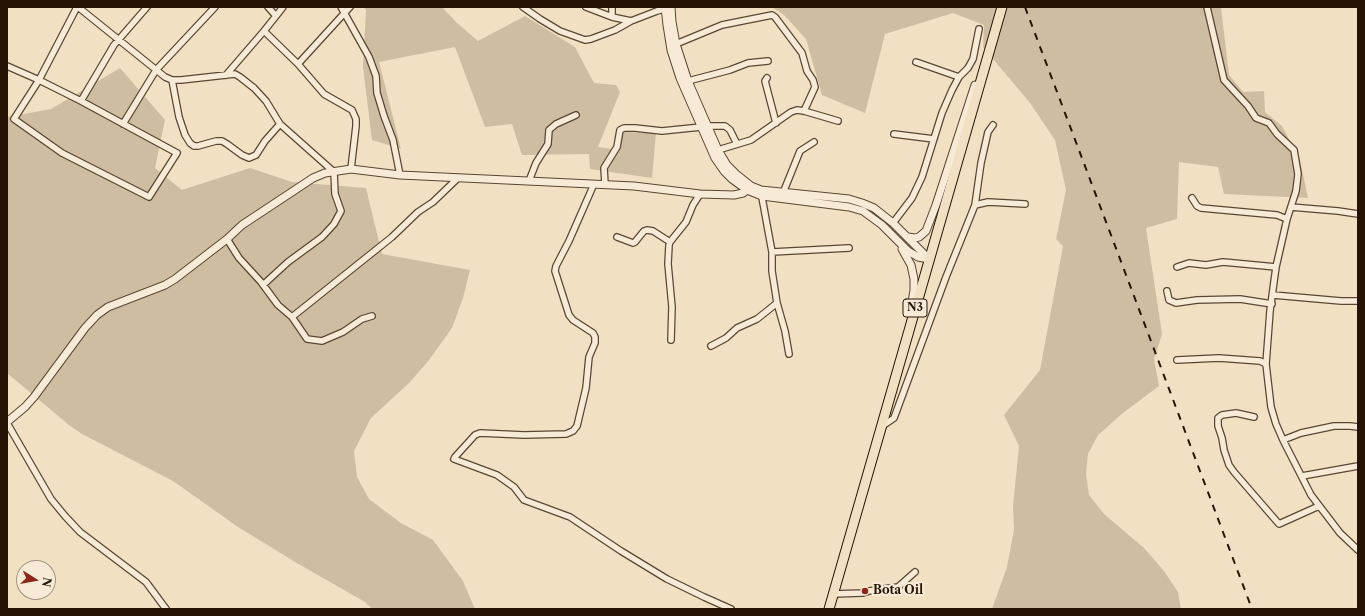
<!DOCTYPE html>
<style>
body{margin:0}
#map{position:relative;width:1365px;height:616px;overflow:hidden;background:#f2e0c3;font-family:"Libre Caslon Text",serif}
canvas{display:block}
.frame{position:absolute;inset:0;border:8px solid #261303;pointer-events:none}
.north{position:absolute;left:16px;top:560px;width:40px;height:40px;box-sizing:border-box;background:#f7ebd8;border:1px solid #a39583;border-radius:50%;rotate:101deg;font-size:11px;font-weight:700;line-height:16px;text-align:center;color:#261303}
.north::after{content:'';display:block;margin:auto;width:14px;height:18px;background:#8f2418;clip-path:polygon(50% 0,100% 100%,50% 72%,0 100%)}
</style>
<div id="map">
<canvas width="1365" height="616"></canvas>
<div class="frame"></div>
<div class="north">N</div>
</div>
<script>
const context = document.querySelector('canvas').getContext('2d');
context.lineJoin = 'round';
function fillPath(path, color) {
  context.fillStyle = color;
  context.fill(path, 'evenodd');
}
function shape(rows) {
  const path = new Path2D();
  for (const r of rows) {
    path.moveTo(r[0], r[1]);
    for (let i = 2; i < r.length; i += 2) path.lineTo(r[i], r[i + 1]);
  }
  return path;
}
function strokePath(path, color, width, dash) {
  context.strokeStyle = color;
  context.lineWidth = width;
  context.lineCap = dash ? 'butt' : 'round';
  context.setLineDash(dash || []);
  context.stroke(path);
}
function label(font, color, halo, rows, align = 'center') {
  context.font = font + ' "Libre Caslon Text",serif';
  context.lineWidth = 4;
  context.setLineDash([]);
  context.textBaseline = 'middle';
  context.strokeStyle = halo;
  context.fillStyle = color;
  for (const [text, x, y, turn = 0] of rows) {
    context.save();
    context.translate(x, y);
    context.rotate((+turn || 0) * Math.PI / 180);
    context.textAlign = isNaN(turn) ? turn : align;
    if (halo) context.strokeText(text, 0, 0);
    context.fillText(text, 0, 0);
    context.restore();
  }
}
fillPath(shape([
 [364,7,442,7,456,22,478,41,525,16,575,47,594,83,616,85,620,92,598,147,619,150,620,132,656,133,652,178,590,169,589,154,522,155,512,124,485,127,455,47,379,62,401,149,372,140,363,67,366,10],
 [772,7,1221,7,1229,75,1243,92,1264,91,1265,112,1282,126,1300,160,1308,198,1224,194,1218,167,1179,162,1177,219,1146,228,1162,334,1154,359,1159,386,1123,413,1098,435,1088,454,1086,474,1089,495,1104,514,1144,548,1164,571,1178,592,1181,609,992,609,1007,567,1014,530,1013,506,1019,446,1004,415,1040,370,1063,246,1056,239,1066,190,1055,140,1030,103,983,47,984,25,953,13,885,34,865,113,822,95,806,39,784,15],
 [120,68,165,120,155,168,182,190,250,168,292,182,366,188,382,254,470,270,463,298,452,328,429,360,410,382,371,418,354,451,357,477,369,499,401,523,433,540,463,581,475,609,372,609,365,602,295,562,238,527,173,481,82,434,69,425,7,373,7,117,51,109]
]), '#cfbda2');
const minor = shape([
 [78,7,165,77,172,80,181,80,235,74,240,77,254,88,266,101,280,124,334,172,335,194,341,211,334,224,322,237,288,262,263,285],
 [268,7,276,16,264,31,298,64,324,94,352,110,356,119,356,126,351,169],
 [341,7,369,57,376,76,377,93,384,116,393,140,400,175],
 [523,7,540,19,560,31,585,40,591,39,615,30,631,21,657,11,668,8],
 [586,7,612,17,631,21],
 [612,7,612,17],
 [1207,7,1224,80,1248,106,1256,118,1269,123,1277,134,1294,150,1298,174,1296,191,1287,219,1276,267,1270,311,1266,364,1271,407,1276,424,1283,440,1311,495,1340,533,1358,550],
 [276,16,283,7],
 [676,44,722,25,772,15,775,17,802,53,807,71,813,80,815,87,804,111],
 [916,62,959,77],
 [298,64,350,7],
 [7,66,39,80,81,101,177,153,149,197,62,153,14,119,39,80,77,7],
 [226,75,264,31],
 [767,78,765,81,776,123],
 [172,80,179,117,185,135,190,143,194,146,198,146,216,141,222,141,227,144,242,155,249,158,256,155,265,141,280,124],
 [688,81,730,70,748,63,768,61],
 [81,101,114,45,147,7],
 [123,124,156,70,215,7],
 [708,126,725,126,730,130,737,144],
 [894,134,934,139],
 [718,150,751,140,791,112,797,110,804,111,838,121],
 [529,181,536,163,548,144,549,130,556,124,576,115],
 [594,184,569,241,556,266,555,271,569,315,573,320,593,333,595,337,595,343,589,357,586,388,577,426,573,431,566,434,524,435,480,433,475,435,455,457,454,459,497,475,514,487,524,500,570,517,621,551,667,579,704,597,731,609],
 [605,184,604,168,617,147,620,130,624,128,635,128,662,131,701,127],
 [783,193,800,151,814,142],
 [1192,198,1197,206,1201,208,1277,215,1287,219],
 [975,205,981,163,988,132,993,125],
 [1291,207,1338,211,1358,214],
 [893,223,912,198,922,177,942,113,952,90,959,77,968,68,973,59,979,29],
 [617,237,633,243,635,242,644,231,647,230,653,231,670,242],
 [227,239,239,258,261,282,278,305,292,317,392,237,418,212,433,202,458,178],
 [772,252,849,248],
 [1177,267,1189,263,1206,265,1223,262,1276,267],
 [1167,291,1169,300,1176,303,1197,300,1240,299,1272,304],
 [1273,295,1341,301,1358,301],
 [777,303,785,331,789,354],
 [292,317,307,339,322,341,343,332,362,319,372,316],
 [671,340,672,307,668,264,669,245,670,242,686,222,693,205,700,194],
 [711,346,726,338,737,328,757,319,777,303,772,271,772,252,761,192],
 [1177,360,1219,358,1260,361,1266,364],
 [1254,417,1236,413,1222,415,1218,418,1218,426,1222,438,1224,450,1229,465,1234,472,1279,524,1319,506],
 [7,423,51,499,65,516,80,532,146,582,166,609],
 [881,427,894,418,946,277,975,205,988,202,1025,204],
 [1283,440,1301,433,1334,426,1350,426,1358,427],
 [1302,476,1358,466],
 [832,594,863,593,869,591,898,587,915,572]
]);
const tertiary = shape([
 [665,7,667,25,671,50,680,78,715,158,724,171,732,179,747,190,762,196,849,207,863,211,882,225,908,251,918,257,929,259],
 [671,7,672,22,676,44,688,81,718,150,727,165,736,174,751,186,761,190,849,199,862,203,874,208,893,223,929,259],
 [908,237,915,238,919,237,926,231,936,205,975,85],
 [902,249,911,265,914,279,914,290,910,314],
 [7,422,25,407,34,397,85,328,97,315,108,307,165,285,175,279,227,239,242,225,313,178,325,173,351,169,400,175,634,186,700,194,734,195,743,193,751,186]
]);
const trunk = shape([
 [829,609,1002,7]
]);
strokePath(minor, '#594633', 8);
strokePath(tertiary, '#594633', 9);
strokePath(trunk, '#261303', 11);
strokePath(minor, '#f7ebd8', 5.5);
strokePath(tertiary, '#f7ebd8', 7);
strokePath(trunk, '#f2e0c3', 9);
strokePath(shape([
 [1025,7,1252,609]
]), '#261303', 2, [7, 7]);
for (const [x, y, r, color] of [
 [865,591,4,"#8f2418"]
]) {
  const dot = new Path2D();
  dot.arc(x, y, r, 0, 2 * Math.PI);
  context.fillStyle = color;
  context.fill(dot);
  strokePath(dot, '#f7ebd8', 1.5);
}
for (const [x, y, w] of [
 [915,308,24]
]) {
  const box = new Path2D();
  box.roundRect(x - w / 2, y - 9, w, 18, 3);
  context.fillStyle = '#f7ebd8';
  context.fill(box);
  strokePath(box, '#261303', 1);
}
label('bold 11px', '#261303', null, [
 ["N3",915,308]
]);
label('bold 12px', '#261303', '#f7ebd8', [
 ["Bota Oil",873,591]
], 'left');
</script>
